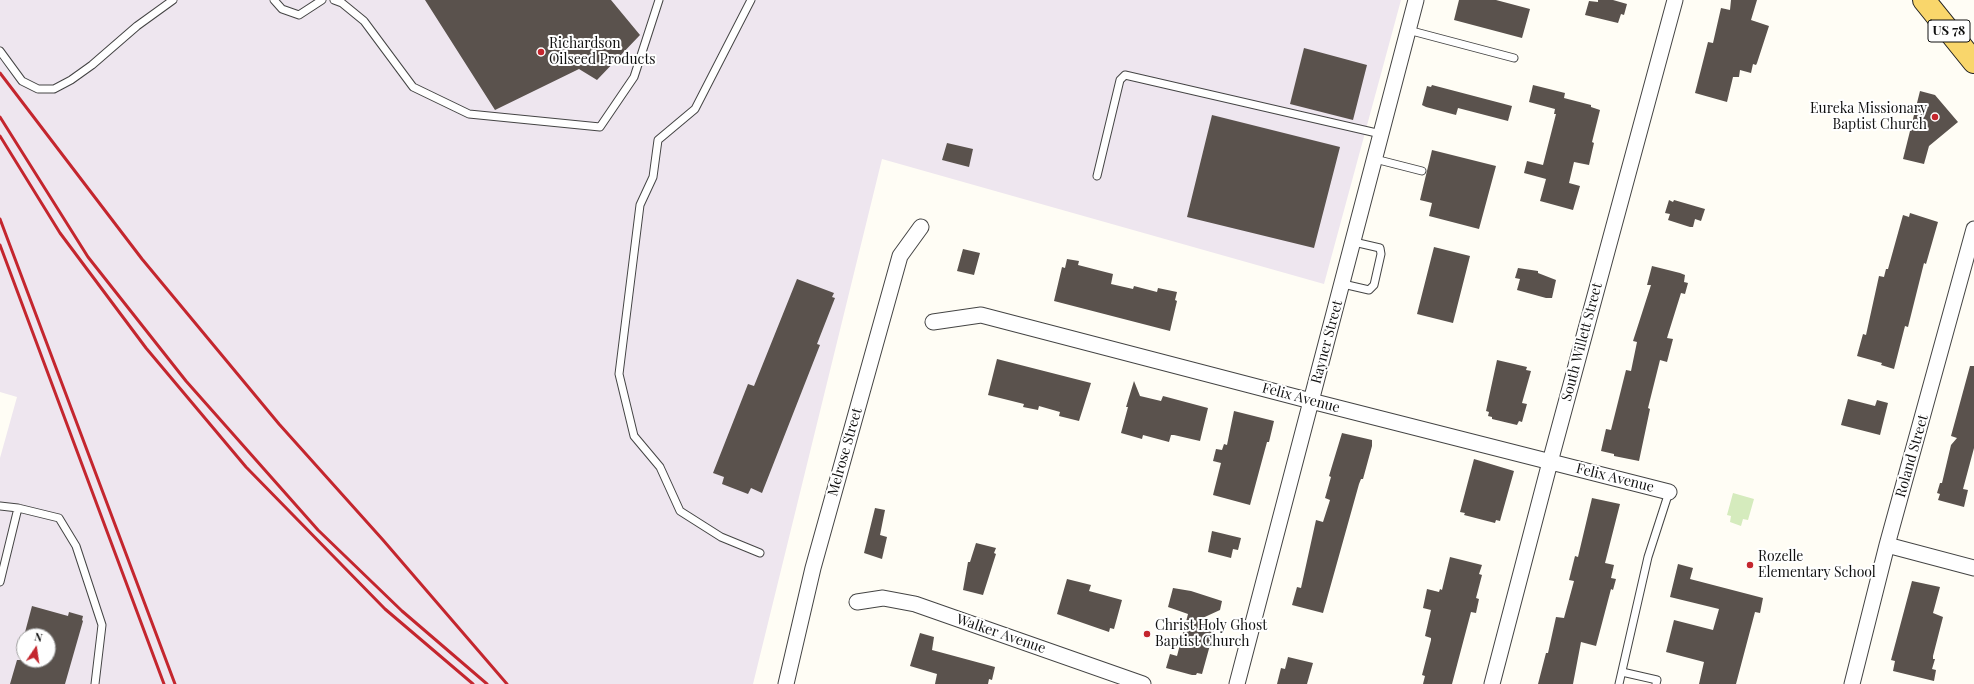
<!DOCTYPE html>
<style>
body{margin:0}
#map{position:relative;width:1974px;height:684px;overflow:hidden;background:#fffdf5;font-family:"Playfair Display",serif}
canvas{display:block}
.north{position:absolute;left:16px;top:628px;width:40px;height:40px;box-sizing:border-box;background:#fff;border:1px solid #a0a0a0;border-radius:50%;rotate:13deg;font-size:11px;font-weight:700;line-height:16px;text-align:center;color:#111}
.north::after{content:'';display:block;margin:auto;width:14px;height:18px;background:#c4262e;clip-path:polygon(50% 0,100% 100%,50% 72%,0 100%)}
</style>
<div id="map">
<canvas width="1974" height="684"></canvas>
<div class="north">N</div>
</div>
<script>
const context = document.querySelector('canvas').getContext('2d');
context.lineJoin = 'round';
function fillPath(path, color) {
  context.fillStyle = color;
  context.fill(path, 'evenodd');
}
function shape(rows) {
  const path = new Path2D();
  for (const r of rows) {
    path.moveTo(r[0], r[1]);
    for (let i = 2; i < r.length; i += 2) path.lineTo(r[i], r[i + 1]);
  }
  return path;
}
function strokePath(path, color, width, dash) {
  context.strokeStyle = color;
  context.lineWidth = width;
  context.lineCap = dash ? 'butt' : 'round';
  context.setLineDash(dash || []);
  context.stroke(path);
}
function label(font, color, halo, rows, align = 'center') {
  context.font = font + ' "Playfair Display",serif';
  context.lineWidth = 4;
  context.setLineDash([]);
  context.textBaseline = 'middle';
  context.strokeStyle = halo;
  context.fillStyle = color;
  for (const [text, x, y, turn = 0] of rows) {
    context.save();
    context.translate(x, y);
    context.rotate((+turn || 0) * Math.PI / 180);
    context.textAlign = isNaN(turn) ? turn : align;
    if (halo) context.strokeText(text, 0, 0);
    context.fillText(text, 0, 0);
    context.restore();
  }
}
fillPath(shape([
 [0,0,1401,0,1324,284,882,159,753,684,0,684,0,458,17,397,0,392],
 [24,636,48,636,48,660,24,660]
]), '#eee6ef');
fillPath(shape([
 [1733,493,1754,499,1748,520,1743,519,1741,526,1730,522,1731,516,1727,515]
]), '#d5ebbd');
fillPath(shape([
 [425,0,611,0,640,35,597,80,579,69,495,110],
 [1459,0,1496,0,1530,9,1522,38,1454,20],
 [1598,0,1613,0,1627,4,1624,15,1621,14,1618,23,1585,15,1589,1,1598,2],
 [1731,0,1757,0,1751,20,1769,26,1757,63,1756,65,1753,64,1751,73,1740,70,1739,77,1733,77,1727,102,1695,93,1708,42,1713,43,1721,8,1730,10],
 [1304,48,1367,65,1353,120,1290,104],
 [1432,85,1512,106,1508,121,1458,108,1456,115,1426,107,1422,105,1427,86,1431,87],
 [1533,85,1565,93,1564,98,1591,105,1591,107,1600,110,1592,142,1594,143,1589,165,1574,162,1569,183,1580,186,1573,210,1540,201,1546,179,1524,173,1527,161,1543,165,1556,114,1554,114,1555,109,1529,102],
 [1920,91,1935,95,1958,122,1929,146,1924,164,1903,159],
 [1212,115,1340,147,1314,248,1187,217],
 [947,143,973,149,969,167,942,160],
 [1432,150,1496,166,1479,229,1429,216,1432,203,1420,200],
 [1669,200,1673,202,1674,200,1705,209,1701,221,1695,219,1693,227,1690,227,1668,220,1670,214,1665,213],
 [1910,213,1938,222,1926,264,1924,263,1908,327,1905,326,1894,369,1881,365,1882,363,1857,356,1863,334,1866,335,1879,276,1884,277,1886,269,1888,269,1903,215,1909,217],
 [1434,247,1470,256,1453,323,1417,314],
 [963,249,980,253,974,275,957,271],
 [1067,259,1079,261,1078,265,1113,274,1111,284,1133,289,1134,286,1157,292,1158,288,1177,292,1175,300,1177,301,1170,331,1054,301,1062,267,1065,268],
 [1652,266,1680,273,1685,275,1684,282,1688,283,1685,294,1681,293,1667,338,1673,339,1667,362,1660,360,1648,408,1650,409,1639,461,1614,456,1614,454,1601,451,1606,429,1611,430,1626,370,1631,371,1637,342,1633,341,1651,285,1647,285],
 [1518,268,1538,271,1538,273,1556,280,1552,298,1546,298,1517,290,1520,279,1515,278],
 [797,279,834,293,832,297,835,298,817,344,820,345,762,493,751,488,748,494,722,484,724,477,713,473,748,384,754,386],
 [997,359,1091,383,1079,421,1059,416,1060,412,1039,406,1038,410,1023,407,1024,404,988,395],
 [1497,360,1527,367,1526,370,1531,371,1522,403,1527,404,1522,422,1519,421,1517,425,1492,419,1492,417,1488,416,1489,412,1486,411],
 [1970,366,1974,366,1974,448,1963,489,1968,490,1964,507,1938,500,1940,494,1937,493,1940,483,1942,483,1951,445,1957,438,1951,436],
 [1134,381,1140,396,1161,401,1163,396,1208,408,1200,441,1174,435,1171,435,1169,442,1143,435,1142,439,1121,433,1128,407,1126,407],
 [1848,399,1875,406,1877,400,1888,403,1880,435,1841,425],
 [1234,411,1274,421,1269,442,1267,442,1250,505,1213,495,1221,463,1213,461,1216,449,1222,450,1224,444,1227,445],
 [1342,433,1372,440,1372,446,1363,479,1361,479,1359,484,1323,613,1292,605,1297,587,1301,588,1316,520,1323,522,1330,500,1325,498,1331,477,1329,476],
 [1474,459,1514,471,1500,521,1496,520,1495,523,1464,515,1465,513,1460,512],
 [1592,498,1620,504,1605,563,1614,565,1611,578,1616,579,1613,590,1611,589,1596,646,1581,642,1573,684,1538,684,1546,653,1548,653,1556,617,1564,618,1574,581,1569,580,1575,556,1578,557],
 [875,508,885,510,880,535,887,537,882,559,864,553],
 [1212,531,1241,538,1238,550,1233,549,1231,558,1208,552],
 [976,543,996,548,994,553,996,554,983,595,963,590,968,562,970,562],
 [1450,557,1482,565,1479,574,1482,575,1476,598,1479,599,1476,613,1471,612,1452,684,1423,684,1425,676,1422,675,1431,640,1431,638,1425,636,1431,610,1423,608,1427,589,1439,592,1440,589,1442,590],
 [1678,564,1693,568,1690,579,1763,598,1760,613,1755,612,1736,684,1699,684,1704,662,1666,652,1674,620,1713,630,1719,609,1670,597],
 [1067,579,1091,585,1089,591,1122,600,1114,629,1110,628,1109,632,1057,614],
 [1912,581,1940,587,1933,613,1943,617,1933,656,1933,659,1935,659,1932,669,1936,670,1934,681,1893,671,1895,661,1891,660],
 [1173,588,1191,591,1222,601,1220,610,1196,621,1215,627,1202,674,1197,673,1196,675,1192,675,1166,668,1170,654,1177,656,1188,614,1168,607],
 [32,606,68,616,69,612,83,616,82,620,83,621,65,684,10,684,17,660,48,660,48,636,24,636],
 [920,633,934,637,932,650,995,667,992,680,989,679,988,684,935,684,937,674,910,666],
 [1288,657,1313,663,1307,684,1277,684,1281,668,1285,669]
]), '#5a524d');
const service = shape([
 [274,0,282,9,299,15,322,0],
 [334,0,342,3,364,21,413,87,469,114,600,127,634,77,659,0],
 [751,0,695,109,658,140,653,177,640,205,619,374,634,436,660,467,680,511,721,537,760,553],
 [1408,30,1514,58],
 [0,51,22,81,38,89,54,89,71,80,92,65,137,26,173,0],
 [1375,159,1422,171],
 [1097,176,1120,80,1125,75,1381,134],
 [1343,284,1369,290,1374,285,1381,254,1380,248,1354,242],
 [0,506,18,508],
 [0,582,18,508,59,518,76,546,102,625,95,684],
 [1622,672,1657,680,1656,684],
 [1619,684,1648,557,1669,492]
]);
const minor = shape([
 [933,322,981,315,1311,401,1669,492],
 [1887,545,1974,568],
 [857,602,883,598,915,604,1143,684],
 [786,684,813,568,900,256,921,227],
 [1237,684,1416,0],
 [1492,684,1550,462,1675,0],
 [1852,684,1887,545,1974,229]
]);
const primary = shape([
 [1924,0,1974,62]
]);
strokePath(service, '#444', 9);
strokePath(minor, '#444', 17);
strokePath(primary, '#222', 24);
strokePath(service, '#fff', 7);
strokePath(minor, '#fff', 15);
strokePath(primary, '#f9d66b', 22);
strokePath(shape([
 [0,73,142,259,279,424,383,540,507,684],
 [0,117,88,257,186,381,318,530,402,611,487,684],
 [0,136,60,233,146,348,246,467,385,609,473,684],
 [0,219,175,684],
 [0,245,164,684]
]), '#c4262e', 3);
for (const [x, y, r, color] of [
 [541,52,4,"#c4262e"],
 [1935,117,4,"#c4262e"],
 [1750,565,4,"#c4262e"],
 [1147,634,4,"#c4262e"]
]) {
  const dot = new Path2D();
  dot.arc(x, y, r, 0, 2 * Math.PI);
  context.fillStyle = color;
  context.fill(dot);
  strokePath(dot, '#fff', 1.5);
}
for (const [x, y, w] of [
 [1949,31,42]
]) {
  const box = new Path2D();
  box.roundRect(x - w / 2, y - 11, w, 22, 3);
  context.fillStyle = '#fff';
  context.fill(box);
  strokePath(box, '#111', 1);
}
label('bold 13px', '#111', null, [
 ["US 78",1949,31]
]);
label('14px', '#111', '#fff', [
 ["Richardson",549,44],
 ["Oilseed Products",549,60],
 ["Eureka Missionary",1927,109,"right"],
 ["Baptist Church",1927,125,"right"],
 ["Rozelle",1758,557],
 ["Elementary School",1758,573],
 ["Christ Holy Ghost",1155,626],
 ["Baptist Church",1155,642]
], 'left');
label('14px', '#111', '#fff', [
 ["Rayner Street",1327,342,-75],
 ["South Willett Street",1582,342,-75],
 ["Felix Avenue",1301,398,15],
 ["Melrose Street",845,452,-74],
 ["Roland Street",1912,456,-74],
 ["Felix Avenue",1615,478,14],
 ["Walker Avenue",1001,634,19]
]);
</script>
